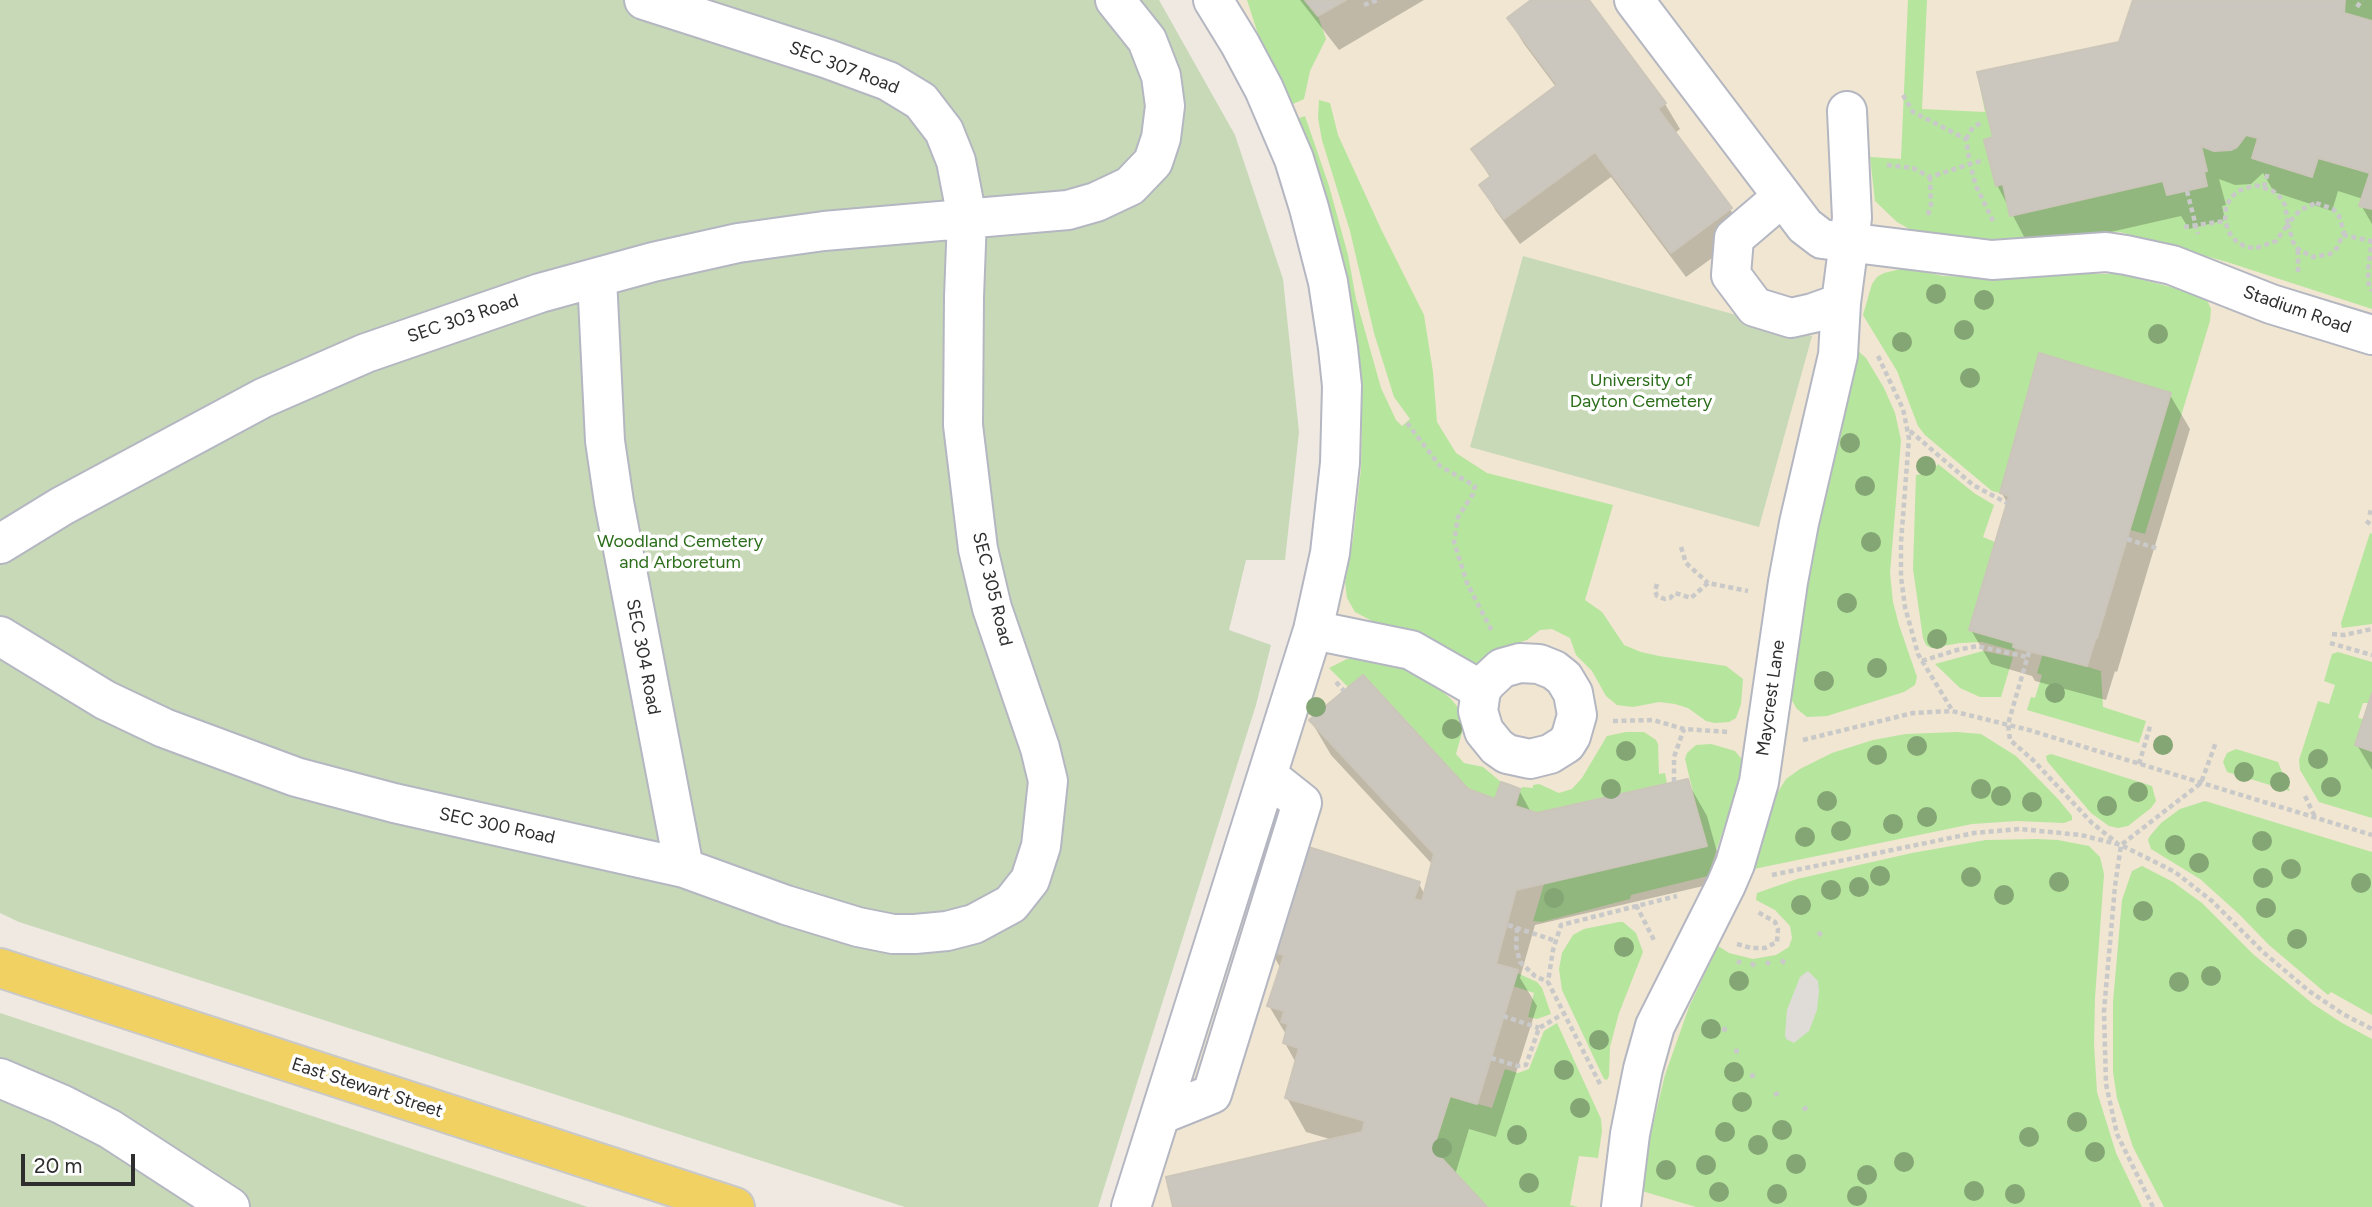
<!DOCTYPE html>
<style>
body{margin:0}
#map{position:relative;width:2372px;height:1207px;overflow:hidden;background:#efe9e1;font-family:Figtree,sans-serif}
canvas{display:block}
.scale{position:absolute;left:21px;top:1154px;width:114px;height:32px;box-sizing:border-box;border:4px solid #2e2e2e;border-top:0;padding-left:9px;font-size:21px;line-height:24px;white-space:nowrap;color:#2e2e2e;-webkit-text-stroke:5px #fff;paint-order:stroke}
</style>
<div id="map">
<canvas width="2372" height="1207"></canvas>
<div class="scale">20 m</div>
</div>
<script>
const context = document.querySelector('canvas').getContext('2d');
context.lineJoin = 'round';
function fillPath(path, color) {
  context.fillStyle = color;
  context.fill(path, 'evenodd');
}
function shape(rows) {
  const path = new Path2D();
  for (const r of rows) {
    path.moveTo(r[0], r[1]);
    for (let i = 2; i < r.length; i += 2) path.lineTo(r[i], r[i + 1]);
  }
  return path;
}
function strokePath(path, color, width, dash) {
  context.strokeStyle = color;
  context.lineWidth = width;
  context.lineCap = dash ? 'butt' : 'round';
  context.setLineDash(dash || []);
  context.stroke(path);
}
function label(font, color, halo, rows, align = 'center') {
  context.font = font + ' Figtree,sans-serif';
  context.lineWidth = 7;
  context.setLineDash([]);
  context.textBaseline = 'middle';
  context.strokeStyle = halo;
  context.fillStyle = color;
  for (const [text, x, y, turn = 0] of rows) {
    context.save();
    context.translate(x, y);
    context.rotate((+turn || 0) * Math.PI / 180);
    context.textAlign = isNaN(turn) ? turn : align;
    if (halo) context.strokeText(text, 0, 0);
    context.fillText(text, 0, 0);
    context.restore();
  }
}
fillPath(shape([
 [1228,0,2372,0,2372,1207,1142,1207,1325,641,1352,373]
]), '#f0e6d1');
fillPath(shape([
 [1247,0,1305,0,1318,16,1326,39,1310,71,1304,99,1293,104,1257,31],
 [1908,0,1927,0,1922,109,1985,112,1977,72,2119,42,2133,0,2372,0,2372,309,2227,262,2120,232,1995,243,1920,235,1897,222,1875,201,1870,157,1901,159],
 [1319,100,1330,103,1338,135,1381,229,1424,315,1433,372,1437,422,1456,453,1487,473,1613,505,1585,600,1602,612,1624,645,1641,652,1659,656,1726,666,1743,679,1741,704,1736,718,1729,722,1715,723,1706,721,1688,708,1675,704,1659,702,1633,707,1617,705,1606,696,1592,671,1576,655,1570,638,1552,629,1540,630,1527,640,1504,647,1491,653,1480,663,1475,663,1465,660,1421,634,1376,623,1355,612,1347,598,1345,582,1353,539,1361,469,1362,416,1357,345,1347,279,1332,214,1299,118,1305,116,1329,186,1348,255,1356,299,1381,388,1396,420,1402,426,1410,419,1394,397,1374,333,1350,231,1322,140,1318,118],
 [1905,268,1943,276,2020,279,2071,274,2120,274,2182,290,2202,297,2208,302,2211,309,2210,321,2145,534,2130,530,2171,393,2040,353,2000,493,1992,491,1925,435,1918,426,1897,371,1863,315,1872,284,1877,277,1884,273],
 [1857,350,1866,358,1884,388,1895,413,1901,440,1890,573,1893,602,1899,625,1917,677,1915,685,1904,692,1827,716,1807,717,1797,709,1790,697,1791,679,1815,534],
 [1938,464,1974,493,1994,505,1983,537,1995,542,1969,630,2014,643,2015,651,1982,642,1960,643,1931,648,1926,645,1923,638,1913,569,1916,475,1932,472],
 [2370,533,2372,534,2372,624,2342,628,2341,623],
 [1983,651,2013,657,2001,697,1980,697,1960,688,1935,664],
 [2338,652,2372,662,2372,693,2369,703,2363,703,2358,718,2363,719,2356,745,2372,751,2372,818,2319,802,2300,770,2299,760,2318,701,2329,704,2335,685,2324,681,2332,654],
 [2043,653,2101,671,2103,707,2146,721,2139,743,2027,710,2031,697,2035,698,2042,675,2037,673],
 [1365,658,1397,664,1430,680,1452,700,1466,718,1456,754,1464,763,1483,767,1501,782,1495,799,1468,789,1363,675,1348,687,1329,668,1347,659],
 [1626,732,1644,732,1656,740,1658,744,1659,774,1665,773,1667,784,1537,813,1515,806,1520,789,1523,787,1533,788,1533,785,1539,784,1559,793,1572,789,1582,778,1607,736],
 [1957,732,1981,734,2016,756,2058,799,2072,816,2072,820,2064,823,2017,821,1972,824,1749,870,1773,800,1786,779,1800,769,1832,753,1873,740,1906,734],
 [1711,744,1735,751,1745,763,1708,876,1631,895,1630,899,1542,922,1533,921,1544,884,1706,846,1685,759,1687,753,1696,745],
 [2236,749,2278,762,2290,791,2227,772,2223,762,2227,753],
 [2051,754,2152,786,2156,801,2151,808,2128,826,2118,828,2109,826,2091,813,2047,761,2046,756],
 [2205,801,2372,852,2372,1015,2331,992,2328,995,2269,945,2239,914,2200,879,2151,849,2148,840,2150,836,2161,823,2180,809],
 [2037,839,2058,840,2089,846,2100,857,2104,874,2095,998,2094,1044,2097,1092,2116,1153,2142,1207,1696,1207,1642,1191,1648,1145,1665,1075,1689,1007,1718,946,1729,953,1753,959,1776,955,1789,947,1792,938,1790,926,1775,910,1756,900,1757,893,1797,879,1912,853,1986,840],
 [2142,866,2173,882,2202,903,2254,955,2313,1004,2342,1023,2372,1039,2372,1207,2164,1207,2133,1147,2117,1098,2113,1072,2113,1002,2122,900,2132,871],
 [1619,922,1623,922,1636,933,1643,952,1619,1013,1610,1047,1609,1076,1607,1080,1604,1079,1562,990,1559,969,1562,953,1573,935,1584,929],
 [1517,973,1537,982,1542,988,1551,1014,1537,1019,1528,1017,1534,993,1513,986],
 [1557,1023,1601,1119,1602,1131,1598,1158,1579,1156,1570,1205,1578,1207,1487,1207,1433,1149,1450,1096,1492,1108,1505,1069,1518,1073,1529,1069,1544,1031]
]), '#b6e59e');
fillPath(shape([
 [0,0,1159,0,1235,135,1283,279,1299,432,1285,560,1246,560,1229,630,1271,645,1256,705,1098,1207,905,1207,19,922,0,913],
 [1523,256,1812,336,1759,527,1470,447],
 [0,1013,588,1207,0,1207]
]), '#c8d9b8');
fillPath(shape([
 [1808,971,1818,981,1819,991,1817,1010,1809,1031,1794,1043,1786,1039,1785,1035,1787,1010,1800,977]
]), '#dfdcd8');
fillPath(shape([
 [1300,0,1424,0,1339,50],
 [1531,0,1587,0,1665,104,1680,129,1674,134,1730,209,1745,234,1686,277,1611,177,1520,244,1496,211,1481,186,1491,179,1473,149,1556,87,1524,44,1509,19,1532,2],
 [2135,0,2372,0,2372,224,2361,205,2363,199,2338,191,2332,211,2274,192,2263,173,2251,184,2235,185,2219,179,2226,205,2222,206,2225,220,2189,229,2181,216,2031,250,1997,185,1995,138,2120,43],
 [2170,395,2190,429,2117,672,2115,671,2106,700,2035,681,2032,676,1991,664,1971,630,2008,504,2001,492],
 [2372,699,2372,770,2357,745],
 [1311,721,1496,801,1519,790,1532,814,1537,815,1687,781,1707,816,1725,881,1535,925,1520,978,1537,1006,1496,1137,1469,1129,1455,1175,1484,1207,1175,1207,1333,1140,1306,1132,1287,1098,1296,1063,1285,1043,1287,1036,1269,1006,1281,969,1271,951,1419,884,1425,895,1433,865,1331,755]
]), '#0003');
const building = shape([
 [1305,0,1346,0,1318,16,1305,0],
 [1531,0,1589,0,1666,103,1658,109,1732,208,1671,253,1595,152,1504,219,1479,185,1491,176,1471,149,1557,85,1507,18,1531,0],
 [2133,0,2345,0,2344,13,2372,21,2372,209,2359,206,2370,173,2318,158,2312,177,2252,158,2258,138,2246,135,2237,147,2231,150,2214,151,2201,146,2207,171,2204,172,2207,186,2167,195,2163,181,2010,216,2003,184,1996,186,1984,140,1993,137,1977,72,2119,42,2133,0],
 [2039,353,2171,393,2097,638,2096,637,2087,666,2013,647,2014,643,1969,630,2009,496,2000,493,2039,353],
 [1363,675,1468,789,1495,799,1501,782,1510,785,1520,789,1515,806,1537,813,1688,779,1707,846,1516,890,1496,964,1518,970,1477,1104,1450,1096,1433,1149,1487,1207,1173,1207,1166,1177,1362,1132,1365,1121,1285,1098,1299,1048,1283,1043,1288,1024,1281,1022,1284,1011,1267,1006,1284,955,1269,951,1302,845,1420,882,1414,899,1422,901,1434,854,1309,720,1363,675],
 [2372,693,2372,751,2355,745,2372,693]
]);
fillPath(building, '#cbc7bf');
strokePath(building, '#cbc5ba', 2);
const minor = shape([
 [1634,0,1805,226,1822,239,1992,260,2106,252,2126,255,2172,265,2271,304,2372,335],
 [1782,197,1734,238,1731,275,1755,307,1791,318,1813,313,1841,303],
 [597,278,605,441,614,502,684,868],
 [0,544,62,506,263,398,366,353,540,293,653,262,738,243,824,231,1068,210,1096,202,1130,186,1153,162,1161,138,1165,106,1161,76,1147,40,1115,0],
 [1313,630,1411,650,1481,690],
 [0,636,105,700,164,728,296,777,394,803,684,868,786,905,858,927,893,934,915,934,947,931,974,924,1011,904,1030,880,1041,846,1048,781,1040,748,992,608,978,549,963,425,964,297,967,218,956,161,944,131,921,101,888,81,828,59,644,0],
 [1520,663,1539,664,1554,670,1564,678,1573,693,1577,715,1571,736,1566,744,1550,754,1530,759,1507,754,1497,747,1484,731,1478,711,1481,690,1487,682,1502,668,1520,663],
 [0,1078,61,1104,110,1129,230,1207],
 [1160,1115,1212,1094,1302,803,1268,776],
 [1131,1207,1313,630,1330,553,1340,463,1342,386,1338,348,1328,282,1309,208,1294,159,1264,89,1240,44,1213,0],
 [1621,1207,1630,1134,1643,1069,1655,1026,1726,885,1735,864,1759,782,1788,582,1799,523,1838,355,1841,303,1852,218,1847,111]
]);
const major = shape([
 [0,968,735,1207]
]);
strokePath(minor, '#b4b7c1', 42);
strokePath(major, '#c9c9c9', 42);
strokePath(shape([
 [1364,5,1378,0],
 [2357,7,2362,0],
 [1903,95,1913,112,1966,139,1970,164,1984,160],
 [1966,139,1973,127,1983,122],
 [1887,165,1913,168,1930,177,1970,164,1976,186,1993,221],
 [2255,185,2273,191,2280,197,2285,205,2288,224,2276,241,2256,248,2246,247,2237,242,2230,234,2225,221,2226,206,2231,198,2238,191,2255,185],
 [2264,187,2268,172],
 [2187,191,2198,234],
 [2316,203,2333,209,2339,216,2344,232,2337,248,2330,254,2313,257,2298,249,2293,242,2288,224,2300,210,2316,203],
 [1928,215,1931,205,1930,177],
 [2184,227,2225,221],
 [2343,235,2372,241],
 [2372,239,2368,271,2369,287,2372,291],
 [2298,250,2298,272],
 [1878,356,1903,409,1909,438,1901,542,1901,577,1905,607,1918,654,1952,710],
 [1407,423,1440,466,1475,486,1473,494,1458,517,1454,542,1467,583,1493,633],
 [1910,431,1973,485,2007,503],
 [2368,512,2372,513],
 [2366,521,2372,525],
 [2127,539,2159,549],
 [1681,547,1686,563,1708,583],
 [1657,584,1655,591,1657,596,1665,599,1670,598,1675,593,1691,598,1708,583,1748,591],
 [2332,634,2344,635,2372,629],
 [2330,643,2372,655],
 [2029,652,2008,724,2010,740,2033,760,2092,823,2117,843],
 [1922,661,1957,650,1977,646,2027,657],
 [1336,682,1344,691],
 [1613,721,1653,720,1684,729,1728,732],
 [1803,740,1913,713,1952,711,2029,730,2372,835],
 [2139,764,2151,723],
 [1674,782,1674,757,1684,729],
 [2305,796,2315,817],
 [1772,875,1974,833,2020,829,2081,835,2121,845,2175,872,2212,901,2263,952,2309,991,2343,1014,2372,1029],
 [1636,905,1655,942],
 [1508,925,1556,941],
 [1517,928,1516,946,1520,962,1535,976,1548,982],
 [1818,932,1823,937],
 [1737,944,1751,948,1765,948,1777,942,1778,929,1775,922,1756,911],
 [1781,960,1786,964],
 [1737,961,1741,963],
 [1766,962,1770,964],
 [1751,963,1755,966],
 [1503,1016,1539,1028],
 [1722,1029,1728,1030],
 [1734,1051,1740,1051],
 [1491,1058,1517,1066,1526,1065,1539,1028,1563,1014],
 [1750,1076,1756,1075],
 [1600,1084,1548,982,1553,950,1561,925,1677,896],
 [1774,1095,1781,1092],
 [1803,1110,1809,1106],
 [2153,1207,2117,1134,2106,1084,2104,1011,2115,886,2121,845,2201,783,2216,742]
]), '#c9c9c9', 4.5, [5, 3.5]);
strokePath(minor, '#fff', 38);
strokePath(major, '#f2d163', 38);
context.fillStyle = '#84a574';
for (const [x, y] of [
 [1936,294],
 [1984,300],
 [1964,330],
 [2158,334],
 [1902,342],
 [1970,378],
 [1850,443],
 [1926,466],
 [1865,486],
 [1871,542],
 [1847,603],
 [1937,639],
 [1877,668],
 [1824,681],
 [2055,693],
 [1316,707],
 [1452,729],
 [2163,745],
 [1917,746],
 [1626,751],
 [1877,755],
 [2318,759],
 [2244,772],
 [2280,782],
 [2331,787],
 [1611,789],
 [1981,789],
 [2138,792],
 [2001,796],
 [1827,801],
 [2032,802],
 [2107,806],
 [1927,817],
 [1893,824],
 [1841,831],
 [1805,837],
 [2262,841],
 [2175,845],
 [2199,863],
 [2291,869],
 [1880,876],
 [1971,877],
 [2263,878],
 [2059,882],
 [2361,883],
 [1859,887],
 [1831,890],
 [2004,895],
 [1554,898],
 [1801,905],
 [2266,908],
 [2143,911],
 [2297,939],
 [1624,947],
 [2211,976],
 [1739,981],
 [2179,982],
 [1711,1029],
 [1599,1040],
 [1564,1070],
 [1734,1072],
 [1742,1102],
 [1580,1108],
 [2077,1122],
 [1782,1130],
 [1725,1132],
 [1517,1135],
 [2029,1137],
 [1758,1145],
 [1442,1148],
 [2095,1152],
 [1904,1162],
 [1796,1164],
 [1706,1165],
 [1666,1170],
 [1867,1175],
 [1529,1183],
 [1974,1191],
 [1719,1192],
 [1777,1194],
 [2015,1194],
 [1857,1196]
]) {
  context.beginPath();
  context.arc(x, y, 10, 0, 2 * Math.PI);
  context.fill();
}
label('18px', '#2e2e2e', '#fff', [
 ["SEC 307 Road",844,68,21],
 ["Stadium Road",2297,310,19],
 ["SEC 303 Road",463,319,-19],
 ["SEC 305 Road",992,589,76],
 ["SEC 304 Road",643,657,79],
 ["Maycrest Lane",1771,698,-82],
 ["SEC 300 Road",497,826,12],
 ["East Stewart Street",367,1088,18]
]);
label('18px', '#2c6e1b', '#fff', [
 ["University of",1641,381],
 ["Dayton Cemetery",1641,402],
 ["Woodland Cemetery",680,542],
 ["and Arboretum",680,563]
]);
</script>
